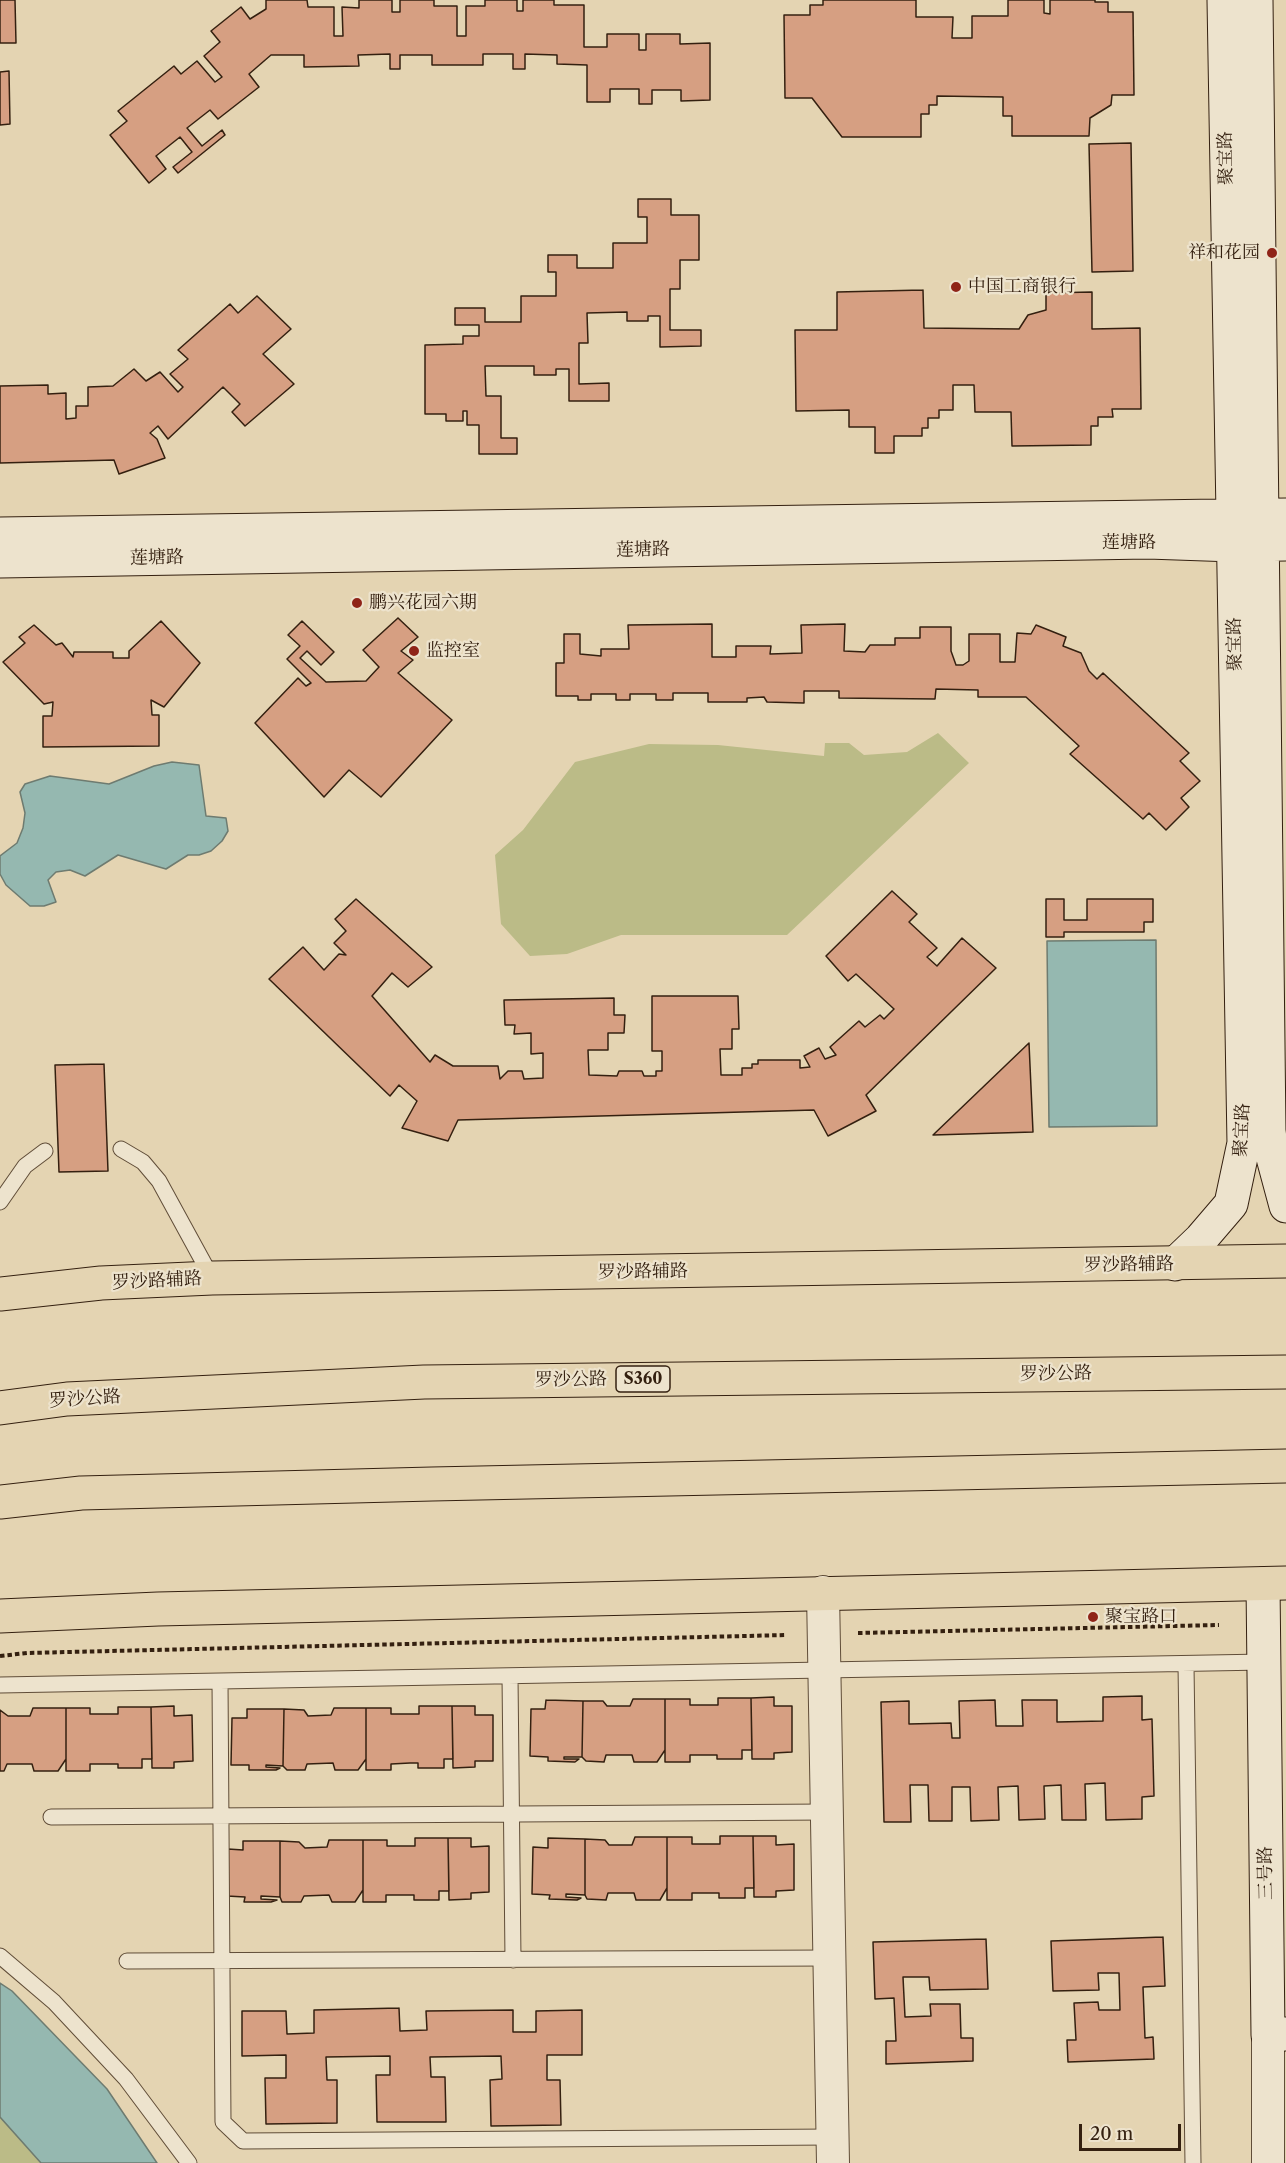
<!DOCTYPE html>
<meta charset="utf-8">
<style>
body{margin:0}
#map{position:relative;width:1286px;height:2163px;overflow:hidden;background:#e4d4b2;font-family:"Libre Caslon Text",serif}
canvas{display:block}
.scale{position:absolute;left:1079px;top:2124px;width:102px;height:27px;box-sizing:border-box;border:3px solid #342010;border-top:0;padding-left:8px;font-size:18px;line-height:21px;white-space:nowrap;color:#342010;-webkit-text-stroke:4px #ede3cd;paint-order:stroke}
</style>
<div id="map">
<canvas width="1286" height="2163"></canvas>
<div class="scale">20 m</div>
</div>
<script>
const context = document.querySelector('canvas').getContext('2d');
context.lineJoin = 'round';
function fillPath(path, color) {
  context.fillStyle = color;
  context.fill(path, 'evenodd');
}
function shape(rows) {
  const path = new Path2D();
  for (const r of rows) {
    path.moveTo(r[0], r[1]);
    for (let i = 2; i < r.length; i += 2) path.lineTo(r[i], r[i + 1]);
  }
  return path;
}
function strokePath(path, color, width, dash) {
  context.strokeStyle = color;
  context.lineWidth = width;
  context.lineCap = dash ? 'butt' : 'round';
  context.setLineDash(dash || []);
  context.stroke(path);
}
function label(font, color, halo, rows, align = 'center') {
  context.font = font + ' "Libre Caslon Text","Noto Serif SC",serif';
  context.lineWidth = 4.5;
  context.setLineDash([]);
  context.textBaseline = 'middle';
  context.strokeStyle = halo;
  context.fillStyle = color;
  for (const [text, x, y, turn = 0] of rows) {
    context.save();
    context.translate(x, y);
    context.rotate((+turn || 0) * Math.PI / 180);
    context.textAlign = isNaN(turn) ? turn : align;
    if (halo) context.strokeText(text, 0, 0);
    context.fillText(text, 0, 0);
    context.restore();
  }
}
fillPath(shape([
 [938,733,969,763,787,935,621,935,567,954,530,956,501,924,495,855,523,830,575,762,649,744,718,745,824,756,825,743,849,743,864,755,907,752],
 [0,2071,94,2163,0,2163]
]), '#bbbb87');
const water = shape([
 [172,762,199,765,206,816,226,818,228,831,222,841,211,851,199,855,188,855,166,869,118,855,85,876,70,870,56,872,48,880,56,902,44,906,30,906,6,885,0,874,0,856,17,843,23,828,25,813,20,792,25,784,50,776,109,784,154,766,172,762],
 [1156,940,1157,1126,1049,1127,1047,941,1156,940],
 [0,1983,12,1991,107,2089,157,2163,41,2163,0,2117,0,1983]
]);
fillPath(water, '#95b8b0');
strokePath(water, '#6e7b70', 1.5);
const building = shape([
 [0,0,15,0,16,43,0,43,0,0],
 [266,0,307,0,308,7,334,7,334,36,343,36,342,7,359,8,359,0,392,0,392,12,400,12,400,0,434,0,434,6,457,6,457,36,466,36,466,6,485,6,485,0,517,0,517,11,523,11,523,0,554,0,554,5,584,5,584,47,607,47,607,34,639,34,639,50,646,50,646,34,680,34,680,44,710,43,710,100,681,101,681,90,652,90,652,104,639,104,639,89,610,89,610,102,587,102,587,65,557,64,557,55,525,54,525,69,513,69,513,54,483,54,483,65,432,65,432,55,400,55,400,69,390,69,390,54,358,55,359,66,304,67,304,55,271,55,249,74,259,87,218,119,210,110,187,128,202,146,222,130,225,135,178,173,173,167,192,152,180,137,156,156,166,169,149,183,110,135,127,121,118,111,174,66,181,74,197,61,215,82,222,77,204,56,220,42,211,31,241,7,250,19,266,9,266,0],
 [823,0,916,0,916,17,953,17,952,38,972,38,972,16,1008,16,1008,0,1044,0,1044,13,1050,14,1050,0,1095,0,1095,2,1108,2,1108,12,1133,12,1134,95,1112,95,1111,105,1090,118,1089,136,1012,136,1012,116,1003,116,1003,97,937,96,937,105,929,105,929,114,921,114,921,137,842,137,812,98,785,98,784,15,810,15,810,5,823,5,823,0],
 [9,71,10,124,0,125,0,72,9,71],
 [1131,143,1133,271,1092,272,1089,144,1131,143],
 [638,199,671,199,671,215,699,215,699,260,680,260,680,289,670,289,670,330,701,330,701,346,660,347,660,316,648,316,648,321,627,321,627,312,587,313,588,343,579,343,579,384,609,383,609,401,569,401,569,369,556,369,556,375,534,375,534,366,485,366,486,396,501,396,501,438,517,438,517,454,479,454,479,425,467,425,467,411,463,411,463,421,446,421,446,414,425,414,425,345,463,344,463,336,479,336,479,325,455,325,455,308,485,308,485,322,521,322,521,296,556,296,556,272,548,272,548,255,577,255,577,268,613,268,613,243,647,243,647,217,638,217,638,199],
 [923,290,924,328,1019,329,1028,315,1046,310,1046,293,1092,292,1092,329,1140,328,1141,409,1112,409,1113,417,1098,417,1098,426,1091,426,1091,445,1012,446,1011,412,975,412,974,385,953,385,953,410,939,410,939,418,928,418,928,428,922,428,922,436,894,436,894,453,875,453,875,427,849,427,849,410,796,411,795,330,837,330,837,292,923,290],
 [257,296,291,329,263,354,294,384,245,426,232,412,240,404,223,387,168,439,158,426,150,433,157,439,165,458,119,474,114,460,0,463,0,386,48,385,48,394,66,393,66,419,76,418,76,406,88,406,88,387,113,386,134,369,146,381,160,372,178,392,183,387,170,374,188,359,178,350,230,304,238,313,257,296],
 [398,618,418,637,401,651,413,660,398,673,452,720,381,797,349,770,324,797,255,723,298,678,306,686,311,683,287,659,300,646,288,635,302,621,334,652,321,665,307,651,300,658,326,682,366,681,379,667,363,650,398,618],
 [161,621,200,663,164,707,151,700,152,715,159,715,159,746,43,747,43,716,52,716,53,702,44,704,3,662,25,643,19,637,34,625,56,645,62,643,73,657,74,652,113,652,113,658,129,658,129,651,161,621],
 [712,624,712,657,736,657,736,646,771,646,770,654,802,653,801,625,845,624,844,651,865,652,870,645,895,645,895,638,920,638,920,627,951,627,951,651,956,665,963,665,969,661,969,634,1000,634,1000,662,1015,662,1017,633,1031,634,1036,625,1066,637,1063,646,1081,653,1089,671,1097,679,1103,673,1189,753,1180,761,1200,781,1181,798,1189,807,1166,830,1149,813,1143,819,1070,754,1079,746,1026,697,978,697,978,690,936,689,935,699,839,698,839,691,804,691,804,703,767,702,764,697,747,698,747,702,708,702,708,693,673,693,673,700,656,700,656,694,630,694,630,700,616,700,616,694,591,694,591,700,578,700,578,696,556,696,556,663,564,663,564,634,580,634,580,654,601,656,601,649,629,649,628,625,712,624],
 [892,891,917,914,909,922,937,948,927,957,937,966,962,938,996,968,866,1095,876,1111,828,1136,814,1110,458,1120,448,1141,402,1128,417,1101,399,1085,390,1096,269,979,303,947,324,970,339,954,346,955,334,943,346,931,335,919,356,899,432,967,408,987,392,973,372,996,430,1062,435,1055,453,1066,498,1066,500,1079,508,1071,522,1071,524,1079,543,1078,543,1053,531,1054,531,1033,514,1034,515,1025,505,1025,504,1000,614,998,614,1015,625,1015,624,1033,608,1033,608,1050,588,1050,589,1075,617,1076,619,1071,642,1071,644,1076,656,1076,656,1071,662,1071,662,1051,652,1051,652,996,738,996,739,1029,732,1029,732,1049,720,1049,721,1075,742,1075,742,1068,752,1068,752,1064,758,1064,758,1060,800,1060,800,1068,810,1067,804,1056,819,1048,825,1059,836,1055,830,1047,859,1021,865,1027,880,1015,884,1019,894,1009,856,974,848,981,826,956,892,891],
 [1046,899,1064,899,1064,920,1087,920,1087,899,1153,899,1153,922,1144,922,1144,932,1064,932,1064,937,1046,937,1046,899],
 [1029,1043,1033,1132,933,1135,1029,1043],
 [104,1064,108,1171,59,1172,55,1065,104,1064],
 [1142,1696,1142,1720,1152,1719,1154,1796,1142,1797,1142,1819,1106,1820,1105,1783,1085,1784,1086,1820,1062,1820,1061,1785,1044,1786,1045,1819,1019,1820,1018,1786,998,1787,999,1820,971,1821,970,1787,952,1787,952,1821,929,1821,928,1785,910,1785,911,1822,884,1822,881,1702,909,1701,909,1724,951,1723,952,1738,960,1738,959,1701,995,1700,996,1726,1023,1726,1022,1700,1057,1700,1057,1722,1103,1721,1103,1697,1142,1696],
 [774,1697,774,1706,792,1706,792,1752,774,1753,774,1759,752,1759,751,1698,774,1697],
 [718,1698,751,1698,752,1750,742,1750,742,1759,717,1759,717,1755,690,1755,690,1762,665,1762,665,1699,690,1699,690,1705,718,1705,718,1698],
 [633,1699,665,1699,665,1750,657,1762,634,1762,632,1755,606,1755,604,1762,586,1761,582,1757,583,1701,603,1701,607,1706,630,1706,633,1699],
 [546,1700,583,1701,582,1757,564,1757,564,1759,579,1759,575,1762,548,1761,548,1757,530,1756,531,1709,545,1709,546,1700],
 [174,1706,174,1716,192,1715,193,1761,174,1762,174,1768,152,1768,151,1707,174,1706],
 [419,1706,452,1706,453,1759,444,1759,444,1768,418,1768,418,1763,410,1763,391,1764,391,1770,366,1770,366,1708,391,1708,391,1714,419,1714,419,1706],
 [452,1706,475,1706,475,1715,493,1715,493,1761,475,1761,475,1767,453,1768,452,1706],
 [118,1707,151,1707,152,1759,142,1759,142,1768,118,1768,118,1764,90,1764,90,1771,66,1771,66,1708,90,1708,90,1714,118,1714,118,1707],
 [33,1708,66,1708,66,1759,58,1771,34,1771,32,1764,7,1764,4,1771,0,1771,0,1710,8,1716,30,1716,33,1708],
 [334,1708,366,1708,366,1759,358,1770,335,1770,333,1763,307,1764,305,1770,287,1770,283,1766,284,1709,304,1710,308,1716,331,1715,334,1708],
 [247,1709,284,1709,283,1766,266,1765,266,1767,280,1768,276,1770,249,1770,249,1765,231,1765,232,1718,247,1718,247,1709],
 [720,1836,753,1836,754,1888,745,1888,745,1898,719,1898,719,1893,692,1893,692,1900,667,1900,667,1837,692,1837,692,1844,720,1844,720,1836],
 [753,1836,776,1836,776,1845,794,1844,794,1890,776,1891,776,1897,754,1897,753,1836],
 [635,1837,667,1837,667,1888,660,1900,636,1900,634,1893,608,1893,606,1900,587,1899,585,1895,585,1839,605,1840,609,1845,632,1845,635,1837],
 [415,1838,448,1838,449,1891,439,1891,439,1900,414,1900,414,1895,386,1895,386,1902,363,1902,363,1840,387,1840,387,1846,415,1846,415,1838],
 [448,1838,471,1838,471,1847,489,1846,489,1892,471,1893,471,1899,449,1900,448,1838],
 [548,1838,585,1839,585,1895,566,1894,566,1897,581,1898,577,1900,549,1899,550,1895,532,1894,533,1847,548,1848,548,1838],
 [329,1840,363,1840,363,1890,355,1902,332,1902,329,1895,304,1896,301,1902,282,1902,280,1897,280,1841,299,1842,305,1848,327,1847,329,1840],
 [243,1841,280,1841,280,1897,261,1896,261,1899,277,1900,271,1902,244,1902,245,1897,227,1896,228,1849,243,1850,243,1841],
 [1163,1937,1165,1986,1143,1987,1145,2038,1153,2037,1154,2059,1068,2062,1067,2040,1076,2040,1074,2003,1098,2002,1099,2010,1120,2010,1119,1973,1098,1973,1099,1990,1053,1991,1051,1941,1163,1937],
 [986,1939,988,1989,930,1990,929,1977,903,1977,905,2017,931,2016,930,2004,960,2004,961,2038,973,2038,973,2061,886,2064,886,2041,896,2041,894,1998,875,1999,873,1942,986,1939],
 [399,2008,400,2031,427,2030,426,2011,513,2010,513,2032,536,2032,536,2011,582,2010,582,2055,547,2055,547,2080,560,2080,561,2125,491,2126,490,2080,502,2079,501,2056,430,2057,431,2077,445,2077,446,2122,377,2122,376,2075,390,2075,390,2056,326,2057,327,2080,337,2080,337,2123,266,2124,265,2078,286,2078,286,2055,242,2056,242,2011,286,2011,287,2034,314,2033,314,2010,399,2008]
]);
fillPath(building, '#d69f82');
strokePath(building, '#342010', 1.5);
const lane = shape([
 [121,1149,143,1162,159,1181,212,1278],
 [0,1202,25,1166,45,1151],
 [1186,1665,1193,2163],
 [510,1676,513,1960],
 [220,1681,223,2122,243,2141,832,2137],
 [0,1685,1264,1662],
 [51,1817,827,1812],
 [0,1956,54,2002,126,2079,189,2163],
 [127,1961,829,1958]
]);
const street = shape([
 [823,1592,833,2163],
 [1268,2035,1268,2163]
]);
const secondary = shape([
 [1256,0,1269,1131,1272,1154,1286,1206],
 [0,534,1286,515],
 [0,561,1148,542,1234,545,1286,544],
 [1175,1264,1201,1239,1231,1204,1244,1143,1224,0],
 [1263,1584,1268,2035,1286,2034]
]);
const primary = shape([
 [0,1294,101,1283,212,1278,1286,1261],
 [0,1616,158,1609,1286,1583]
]);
const highway = shape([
 [0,1408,67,1399,424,1382,1286,1372],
 [0,1502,81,1493,432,1484,1286,1466]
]);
strokePath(lane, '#604d38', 17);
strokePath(street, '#604d38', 34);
strokePath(secondary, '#342010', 35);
strokePath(primary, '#342010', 35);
strokePath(highway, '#342010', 35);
strokePath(shape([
 [858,1633,1219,1625],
 [0,1656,27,1653,787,1635]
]), '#342010', 4, [4.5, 3]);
strokePath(lane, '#ede3cd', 15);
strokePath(street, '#ede3cd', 32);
strokePath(secondary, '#ede3cd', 33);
strokePath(primary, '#e4d4b2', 33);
strokePath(highway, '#e4d4b2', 33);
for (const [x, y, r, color] of [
 [1272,253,6,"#8f2418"],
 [956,287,6,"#8f2418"],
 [357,603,6,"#8f2418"],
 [414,651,6,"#8f2418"],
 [1093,1617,6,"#8f2418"]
]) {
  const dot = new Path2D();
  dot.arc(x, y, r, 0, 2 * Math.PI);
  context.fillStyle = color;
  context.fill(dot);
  strokePath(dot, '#ede3cd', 2);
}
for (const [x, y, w] of [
 [643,1379,54]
]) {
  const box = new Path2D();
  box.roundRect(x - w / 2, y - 13, w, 26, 4.5);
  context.fillStyle = '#ede3cd';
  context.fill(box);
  strokePath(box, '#342010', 1.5);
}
label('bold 16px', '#342010', null, [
 ["S360",643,1379]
]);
label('18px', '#342010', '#ede3cd', [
 ["聚宝路",1226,158,-91],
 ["莲塘路",1129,543],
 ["莲塘路",643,550,-1],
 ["莲塘路",157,558,-1],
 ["聚宝路",1235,644,-91],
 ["聚宝路",1242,1130,-87],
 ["罗沙路辅路",1129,1265,-1],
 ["罗沙路辅路",643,1272,-1],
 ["罗沙路辅路",157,1281,-3],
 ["罗沙公路",1056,1374,-1],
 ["罗沙公路",571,1380,-1],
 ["罗沙公路",85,1399,-4],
 ["三号路",1266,1873,-91]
]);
label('18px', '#342010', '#ede3cd', [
 ["祥和花园",1260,253,"right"],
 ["中国工商银行",968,287],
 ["鹏兴花园六期",369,603],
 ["监控室",426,651],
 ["聚宝路口",1105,1617]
], 'left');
</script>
